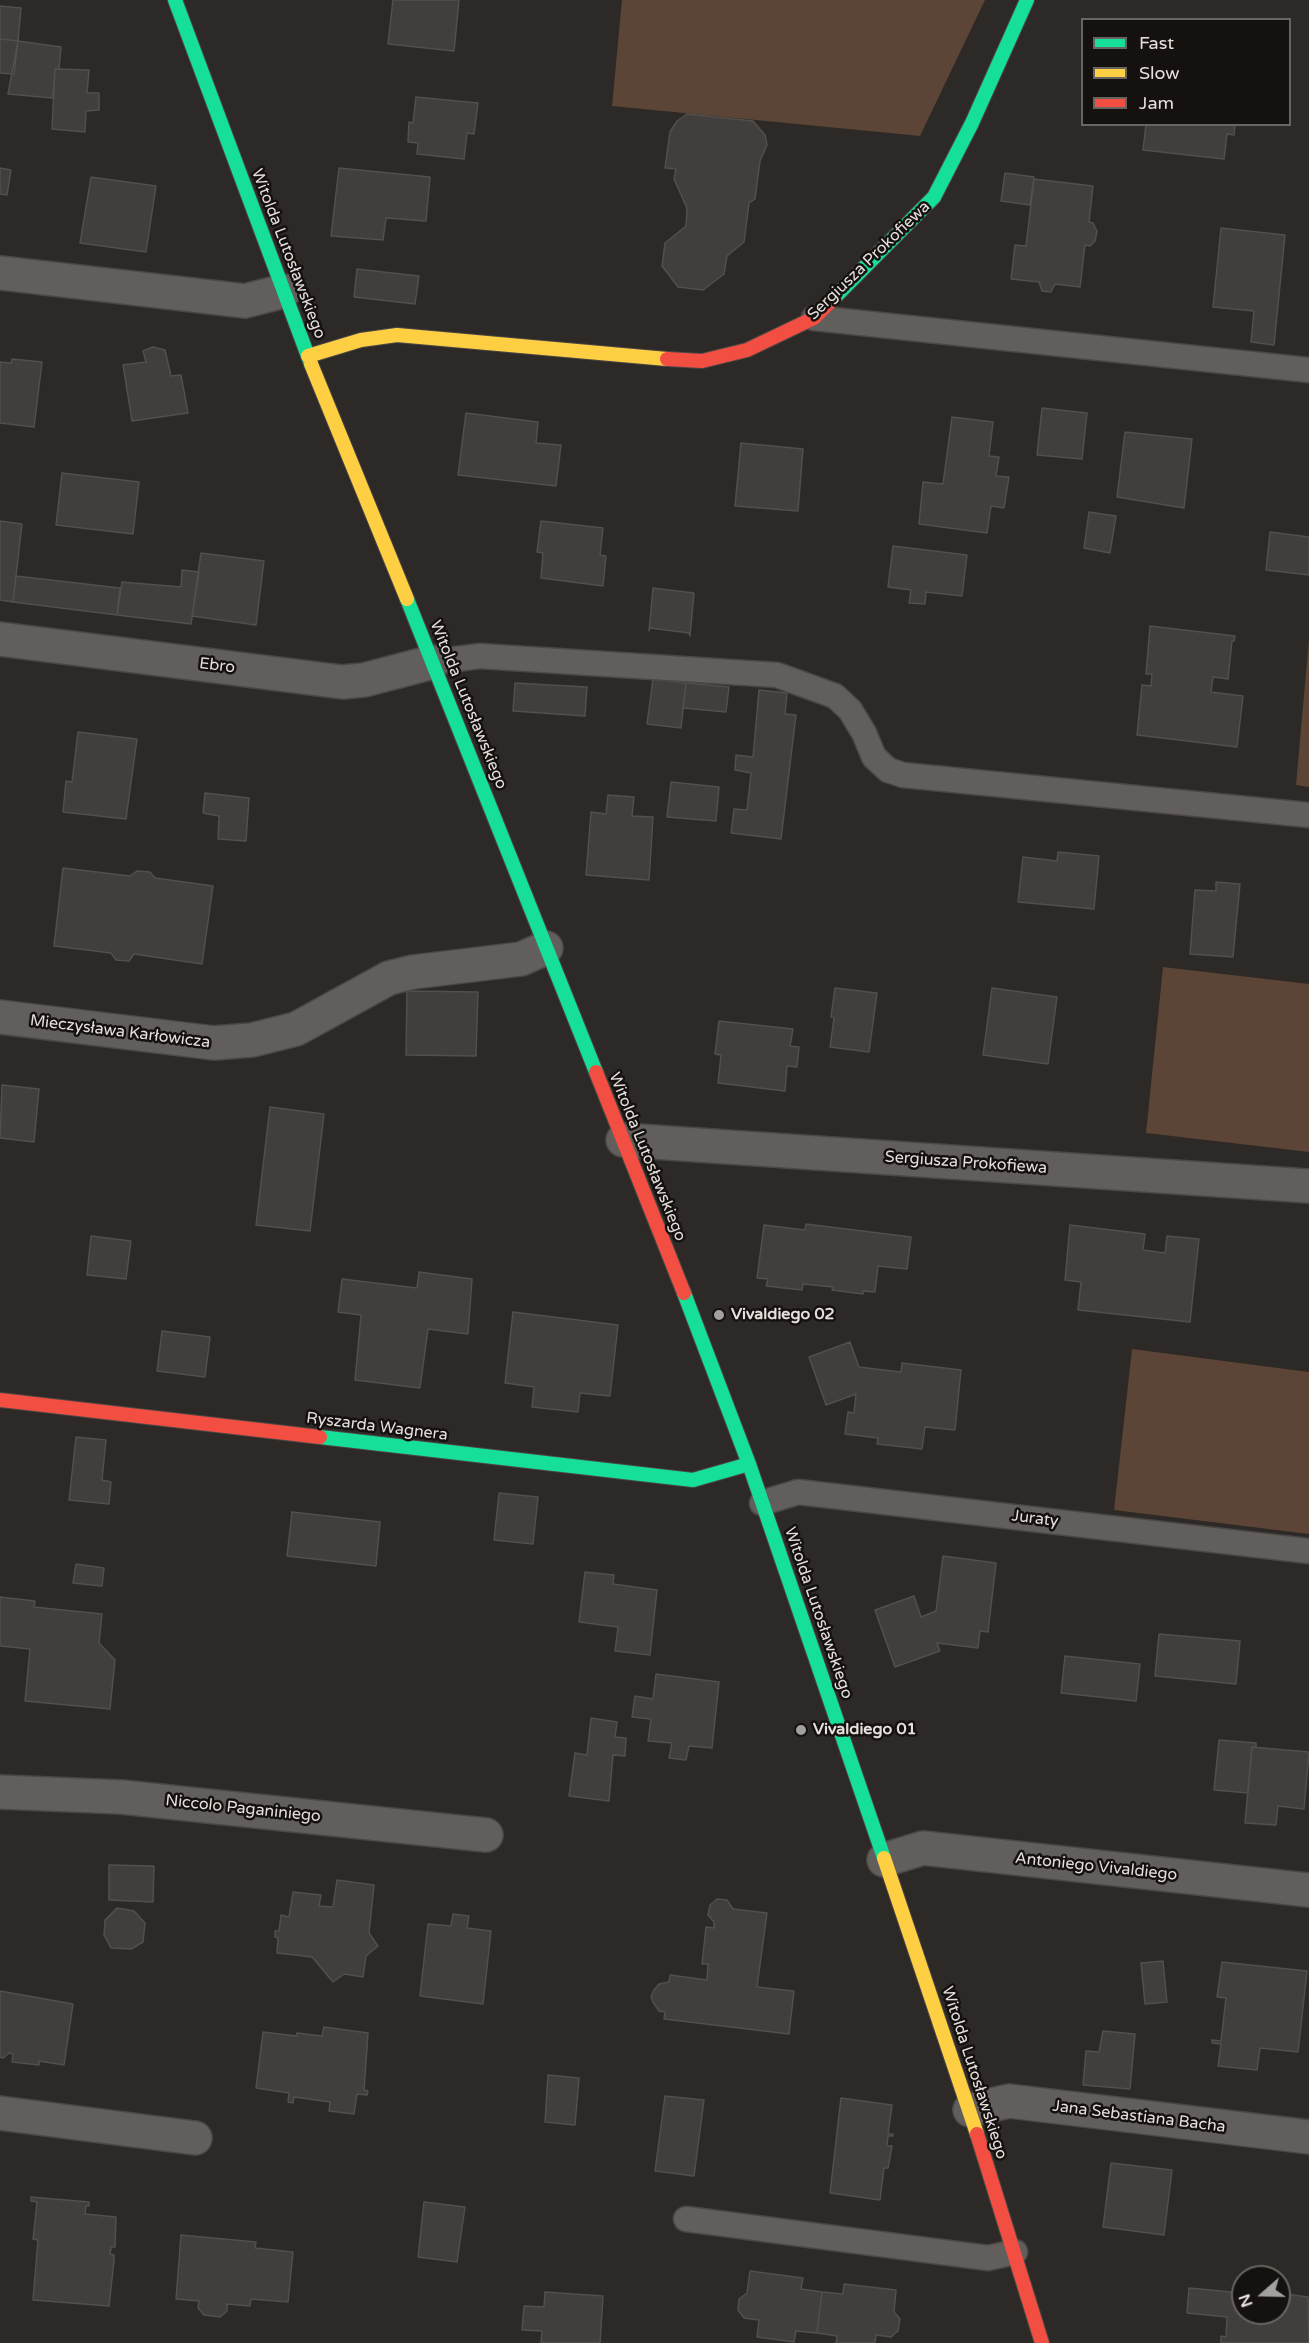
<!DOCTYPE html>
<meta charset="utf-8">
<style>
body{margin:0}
#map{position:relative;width:1309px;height:2343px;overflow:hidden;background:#2c2926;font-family:"Varela Round",sans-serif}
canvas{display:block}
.legend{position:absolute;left:1081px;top:18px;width:210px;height:108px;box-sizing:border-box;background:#15110f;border:2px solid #686461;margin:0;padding:8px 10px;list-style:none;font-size:18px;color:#e5e0dd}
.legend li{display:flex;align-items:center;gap:12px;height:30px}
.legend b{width:30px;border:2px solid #686461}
.north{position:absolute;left:1231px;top:2265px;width:60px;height:60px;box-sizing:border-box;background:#15110f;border:2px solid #686461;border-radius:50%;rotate:250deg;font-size:16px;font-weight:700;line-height:24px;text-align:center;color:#e5e0dd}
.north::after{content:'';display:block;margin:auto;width:21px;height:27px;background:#a4a09d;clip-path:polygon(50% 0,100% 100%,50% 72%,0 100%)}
</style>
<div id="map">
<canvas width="1309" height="2343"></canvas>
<ul class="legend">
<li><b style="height:8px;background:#16e098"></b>Fast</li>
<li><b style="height:8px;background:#ffcf43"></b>Slow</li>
<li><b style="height:8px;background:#f24e42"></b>Jam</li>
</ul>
<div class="north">N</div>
</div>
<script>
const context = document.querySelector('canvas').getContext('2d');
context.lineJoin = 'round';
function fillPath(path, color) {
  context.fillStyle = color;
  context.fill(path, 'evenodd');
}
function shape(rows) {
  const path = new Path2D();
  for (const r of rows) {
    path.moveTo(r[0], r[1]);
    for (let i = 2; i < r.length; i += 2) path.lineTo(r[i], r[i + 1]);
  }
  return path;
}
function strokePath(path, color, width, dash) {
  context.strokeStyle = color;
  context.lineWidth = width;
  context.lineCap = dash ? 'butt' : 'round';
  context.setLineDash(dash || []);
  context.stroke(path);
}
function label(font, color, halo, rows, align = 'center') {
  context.font = font + ' "Varela Round",sans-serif';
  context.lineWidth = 5;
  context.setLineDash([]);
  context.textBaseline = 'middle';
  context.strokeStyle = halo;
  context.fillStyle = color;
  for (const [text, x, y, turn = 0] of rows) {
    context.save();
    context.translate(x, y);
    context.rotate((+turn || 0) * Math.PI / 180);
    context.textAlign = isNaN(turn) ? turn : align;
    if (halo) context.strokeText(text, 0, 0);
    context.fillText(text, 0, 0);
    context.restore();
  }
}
fillPath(shape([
 [622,0,985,0,920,136,612,106],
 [1309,639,1309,787,1296,785],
 [1163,967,1309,984,1309,1152,1146,1133],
 [1132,1349,1309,1372,1309,1534,1114,1510]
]), '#5c4436');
const building = shape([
 [393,0,459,0,454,51,388,44,393,0],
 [0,6,21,8,18,41,0,39,0,6],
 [0,39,18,41,14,74,0,73,0,39],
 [18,41,61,47,59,69,55,69,53,98,8,94,18,41],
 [55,69,89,70,87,93,99,93,99,110,86,111,85,132,52,129,55,69],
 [416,97,478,103,474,134,467,133,464,159,417,154,418,143,408,142,409,122,413,123,416,97],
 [687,114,753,121,765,135,767,145,760,161,755,199,749,203,744,242,727,256,724,274,703,290,678,287,662,266,665,243,686,226,687,208,674,179,676,169,665,168,670,132,677,121,687,114],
 [1146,124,1235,124,1234,135,1227,134,1224,159,1143,150,1146,124],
 [0,168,11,170,7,195,0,194,0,168],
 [339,168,430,177,426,221,386,218,383,240,331,236,339,168],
 [1005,173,1034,177,1030,205,1001,201,1005,173],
 [91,177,156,186,146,252,80,243,91,177],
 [1034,179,1093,186,1089,222,1093,223,1097,231,1095,241,1090,246,1085,245,1080,287,1055,284,1051,292,1042,291,1039,282,1011,279,1015,245,1026,246,1034,179],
 [1221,228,1285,235,1274,345,1251,342,1254,311,1213,307,1221,228],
 [357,269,419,276,415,304,354,297,357,269],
 [153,347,165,350,171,376,181,375,188,413,132,421,123,365,146,362,143,351,153,347],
 [12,359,42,362,34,427,0,423,0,362,11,363,12,359],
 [1042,408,1087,413,1082,459,1037,455,1042,408],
 [466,413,538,422,536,443,561,445,556,486,458,475,466,413],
 [952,417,993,422,989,456,999,457,996,476,1009,477,1004,508,991,506,987,533,919,524,923,482,943,484,952,417],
 [1125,432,1192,439,1184,508,1117,497,1125,432],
 [741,443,803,449,798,511,735,506,741,443],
 [62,473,139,482,133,534,56,525,62,473],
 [1089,512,1116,516,1110,553,1084,548,1089,512],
 [0,521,22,524,13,602,0,600,0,521],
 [541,521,603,528,600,555,606,556,603,586,541,578,543,553,537,552,541,521],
 [1270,532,1309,537,1309,575,1266,570,1270,532],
 [893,546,967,555,962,596,926,592,925,604,909,603,911,590,888,587,893,546],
 [201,553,264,561,256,625,192,616,201,553],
 [182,570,199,572,191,624,117,615,122,582,181,587,182,570],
 [16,576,120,588,117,615,13,602,16,576],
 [653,588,694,593,690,636,689,633,650,628,649,631,653,588],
 [1150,626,1235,636,1234,641,1232,641,1228,679,1213,677,1211,692,1243,696,1237,747,1137,735,1142,685,1151,686,1152,674,1146,674,1150,626],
 [653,679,686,683,681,728,647,724,653,679],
 [515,683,587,687,585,716,513,711,515,683],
 [686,683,729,687,726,712,683,708,686,683],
 [759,690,787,693,785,714,796,715,781,839,731,833,734,809,747,810,751,773,735,770,736,755,753,757,759,690],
 [78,732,137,739,126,819,63,812,66,781,72,782,78,732],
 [671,782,719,787,716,821,667,817,671,782],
 [205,793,249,798,246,841,218,839,219,816,203,813,205,793],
 [608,795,634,797,632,816,653,817,649,880,586,875,591,812,606,814,608,795],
 [1058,852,1099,856,1094,909,1018,902,1023,857,1057,861,1058,852],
 [63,868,130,876,137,871,150,872,155,878,213,886,202,964,134,954,129,961,116,960,111,953,54,946,63,868],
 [1216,882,1240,884,1233,957,1190,954,1195,890,1216,891,1216,882],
 [835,988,877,993,869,1052,830,1047,834,1018,831,1017,835,988],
 [992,988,1057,997,1048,1064,983,1055,992,988],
 [407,991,478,992,476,1056,406,1055,407,991],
 [719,1021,793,1029,790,1046,799,1047,797,1067,787,1066,785,1091,718,1083,721,1055,715,1054,719,1021],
 [2,1085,39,1089,34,1142,0,1138,2,1085],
 [270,1107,324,1114,310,1231,256,1225,270,1107],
 [806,1224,911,1237,907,1269,878,1266,875,1292,863,1291,863,1294,832,1290,833,1287,803,1284,802,1290,766,1286,768,1279,757,1278,764,1225,805,1230,806,1224],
 [1070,1225,1145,1234,1143,1250,1165,1253,1167,1236,1199,1239,1190,1322,1078,1310,1081,1282,1065,1280,1070,1225],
 [91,1236,131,1241,126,1279,87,1275,91,1236],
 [419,1272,472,1279,468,1334,428,1329,420,1388,355,1380,361,1315,338,1312,342,1279,417,1288,419,1272],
 [513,1312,618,1325,610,1396,580,1393,578,1412,532,1407,534,1387,505,1383,513,1312],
 [162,1331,210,1337,205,1377,157,1371,162,1331],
 [850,1342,859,1367,901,1372,902,1363,961,1370,955,1430,925,1427,922,1449,877,1444,878,1438,845,1434,848,1412,854,1413,856,1394,826,1405,809,1357,850,1342],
 [76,1437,106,1440,102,1480,111,1482,109,1504,69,1500,76,1437],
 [499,1493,538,1497,533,1544,494,1540,499,1493],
 [292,1512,380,1522,376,1566,287,1556,292,1512],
 [943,1556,996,1563,988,1632,980,1631,978,1648,937,1643,940,1651,895,1667,875,1610,914,1596,921,1617,936,1611,943,1556],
 [76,1564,104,1568,102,1586,73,1583,76,1564],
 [585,1572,614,1575,613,1584,657,1590,650,1655,615,1651,618,1627,579,1622,585,1572],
 [0,1597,35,1601,34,1607,102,1614,99,1643,115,1660,110,1709,25,1701,30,1649,0,1646,0,1597],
 [1159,1634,1240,1641,1236,1684,1155,1676,1159,1634],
 [1065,1656,1140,1664,1136,1701,1061,1693,1065,1656],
 [656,1674,719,1682,712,1748,689,1746,686,1760,669,1758,672,1743,648,1741,651,1719,632,1717,635,1696,653,1699,656,1674],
 [591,1718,617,1722,615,1737,626,1738,625,1756,613,1755,609,1801,569,1796,575,1753,587,1755,591,1718],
 [1219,1740,1256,1743,1256,1747,1252,1747,1248,1793,1214,1790,1219,1740],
 [1252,1747,1309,1752,1304,1809,1278,1806,1276,1825,1245,1823,1252,1747],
 [109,1865,154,1866,153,1902,109,1900,109,1865],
 [337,1880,374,1885,369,1933,378,1946,366,1956,363,1977,344,1974,333,1982,312,1957,277,1953,278,1938,275,1937,275,1931,279,1931,281,1915,289,1917,293,1892,321,1895,319,1906,333,1907,337,1880],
 [717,1899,727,1900,733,1909,767,1913,757,1987,794,1991,789,2034,664,2019,665,2012,659,2011,653,2002,651,1997,654,1990,659,1984,669,1982,670,1975,707,1980,708,1964,702,1964,706,1927,714,1928,714,1922,708,1915,710,1905,717,1899],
 [117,1908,134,1911,145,1923,143,1942,131,1949,111,1948,104,1935,105,1920,117,1908],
 [453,1914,469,1916,467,1928,491,1931,483,2004,420,1996,428,1924,451,1926,453,1914],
 [1163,1961,1167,2002,1145,2004,1141,1963,1163,1961],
 [1222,1962,1307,1971,1298,2052,1260,2048,1257,2070,1218,2066,1221,2044,1212,2043,1212,2040,1221,2041,1226,1998,1217,1997,1222,1962],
 [0,1991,73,2004,64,2065,39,2061,39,2065,12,2062,13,2054,9,2053,3,2058,0,2057,0,1991],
 [324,2027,368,2033,364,2090,368,2091,367,2095,357,2094,354,2114,329,2111,330,2102,294,2097,293,2103,288,2102,289,2093,256,2088,263,2032,296,2036,297,2033,322,2036,324,2027],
 [1103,2031,1135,2034,1130,2089,1083,2085,1086,2051,1099,2052,1103,2031],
 [548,2075,579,2078,575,2125,545,2122,548,2075],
 [665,2096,704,2100,694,2176,655,2171,665,2096],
 [841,2098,892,2105,888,2134,893,2134,893,2136,888,2136,887,2146,892,2146,888,2168,884,2168,880,2200,830,2193,841,2098],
 [1111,2163,1172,2170,1164,2235,1103,2227,1111,2163],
 [31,2197,89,2202,89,2206,86,2206,85,2214,116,2217,115,2247,111,2247,110,2254,114,2255,114,2261,109,2306,33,2300,38,2240,33,2239,37,2202,31,2201,31,2197],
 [424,2202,465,2207,457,2262,418,2257,424,2202],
 [181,2235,256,2242,255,2248,293,2252,288,2302,251,2299,250,2306,227,2304,227,2311,220,2317,204,2315,198,2308,199,2301,176,2299,181,2235],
 [750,2271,803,2278,801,2289,822,2292,817,2333,796,2331,794,2342,757,2337,759,2320,744,2318,738,2310,739,2299,747,2293,750,2271],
 [844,2284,896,2290,894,2312,900,2319,898,2331,891,2337,876,2335,875,2343,836,2343,837,2336,817,2333,822,2292,843,2294,844,2284],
 [1189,2288,1242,2293,1243,2290,1243,2313,1279,2313,1279,2293,1308,2297,1309,2343,1221,2343,1221,2336,1226,2337,1227,2317,1187,2313,1189,2288],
 [545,2292,603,2296,600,2343,541,2343,542,2331,522,2330,524,2306,544,2307,545,2292]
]);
fillPath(building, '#413e3c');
strokePath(building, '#524f4d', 1.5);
const lane = shape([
 [814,318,1309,370],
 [433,662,480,656,777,675,835,696,850,710,864,733,874,757,888,770,903,775,1309,815],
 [762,1503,798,1492,1309,1551],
 [686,2219,988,2258,1015,2252]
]);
const street = shape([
 [0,273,245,301,284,291],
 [0,639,342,682,364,680,433,662],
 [0,1017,214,1043,252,1040,296,1029,389,978,413,972,521,959,546,948],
 [623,1140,1309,1186],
 [0,1792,121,1797,486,1835],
 [884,1860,923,1848,1309,1890],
 [970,2110,1009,2101,1309,2137],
 [0,2113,195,2138]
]);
const fast = shape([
 [175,0,311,364],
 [835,297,934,197,972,123,1027,0],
 [407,599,596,1072],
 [684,1293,749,1464,884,1858],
 [320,1437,693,1480,749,1464]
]);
const slow = shape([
 [308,356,361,340,397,335,667,359],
 [311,364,407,599],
 [884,1858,977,2134]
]);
const jam = shape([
 [667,359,702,361,747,350,814,318,835,297],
 [596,1072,684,1293],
 [0,1400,320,1437],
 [977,2134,1042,2343]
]);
strokePath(lane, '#4b4745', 27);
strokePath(street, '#4b4745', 36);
strokePath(fast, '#4b4745', 16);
strokePath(slow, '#4b4745', 16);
strokePath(jam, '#4b4745', 16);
strokePath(lane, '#615e5c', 24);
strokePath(street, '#615e5c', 33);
strokePath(fast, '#16e098', 14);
strokePath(slow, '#ffcf43', 14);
strokePath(jam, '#f24e42', 14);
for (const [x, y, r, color] of [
 [719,1315,6,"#a4a09d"],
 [801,1730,6,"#a4a09d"]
]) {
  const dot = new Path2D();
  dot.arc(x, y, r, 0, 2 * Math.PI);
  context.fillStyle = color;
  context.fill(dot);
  strokePath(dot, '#15110f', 2);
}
label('16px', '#e5e0dd', '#15110f', [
 ["Witolda Lutosławskiego",288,254,69],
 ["Sergiusza Prokofiewa",869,261,-44],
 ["Ebro",217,666,7],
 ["Witolda Lutosławskiego",468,705,68],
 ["Mieczysława Karłowicza",120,1032,7],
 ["Witolda Lutosławskiego",647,1157,68],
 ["Sergiusza Prokofiewa",966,1163,4],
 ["Ryszarda Wagnera",377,1427,7],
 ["Juraty",1035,1519,7],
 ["Witolda Lutosławskiego",818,1613,71],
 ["Niccolo Paganiniego",243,1809,6],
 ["Antoniego Vivaldiego",1096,1867,6],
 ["Witolda Lutosławskiego",974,2073,72],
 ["Jana Sebastiana Bacha",1139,2117,7]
]);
label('bold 16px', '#e5e0dd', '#15110f', [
 ["Vivaldiego 02",731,1315],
 ["Vivaldiego 01",813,1730]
], 'left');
</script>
